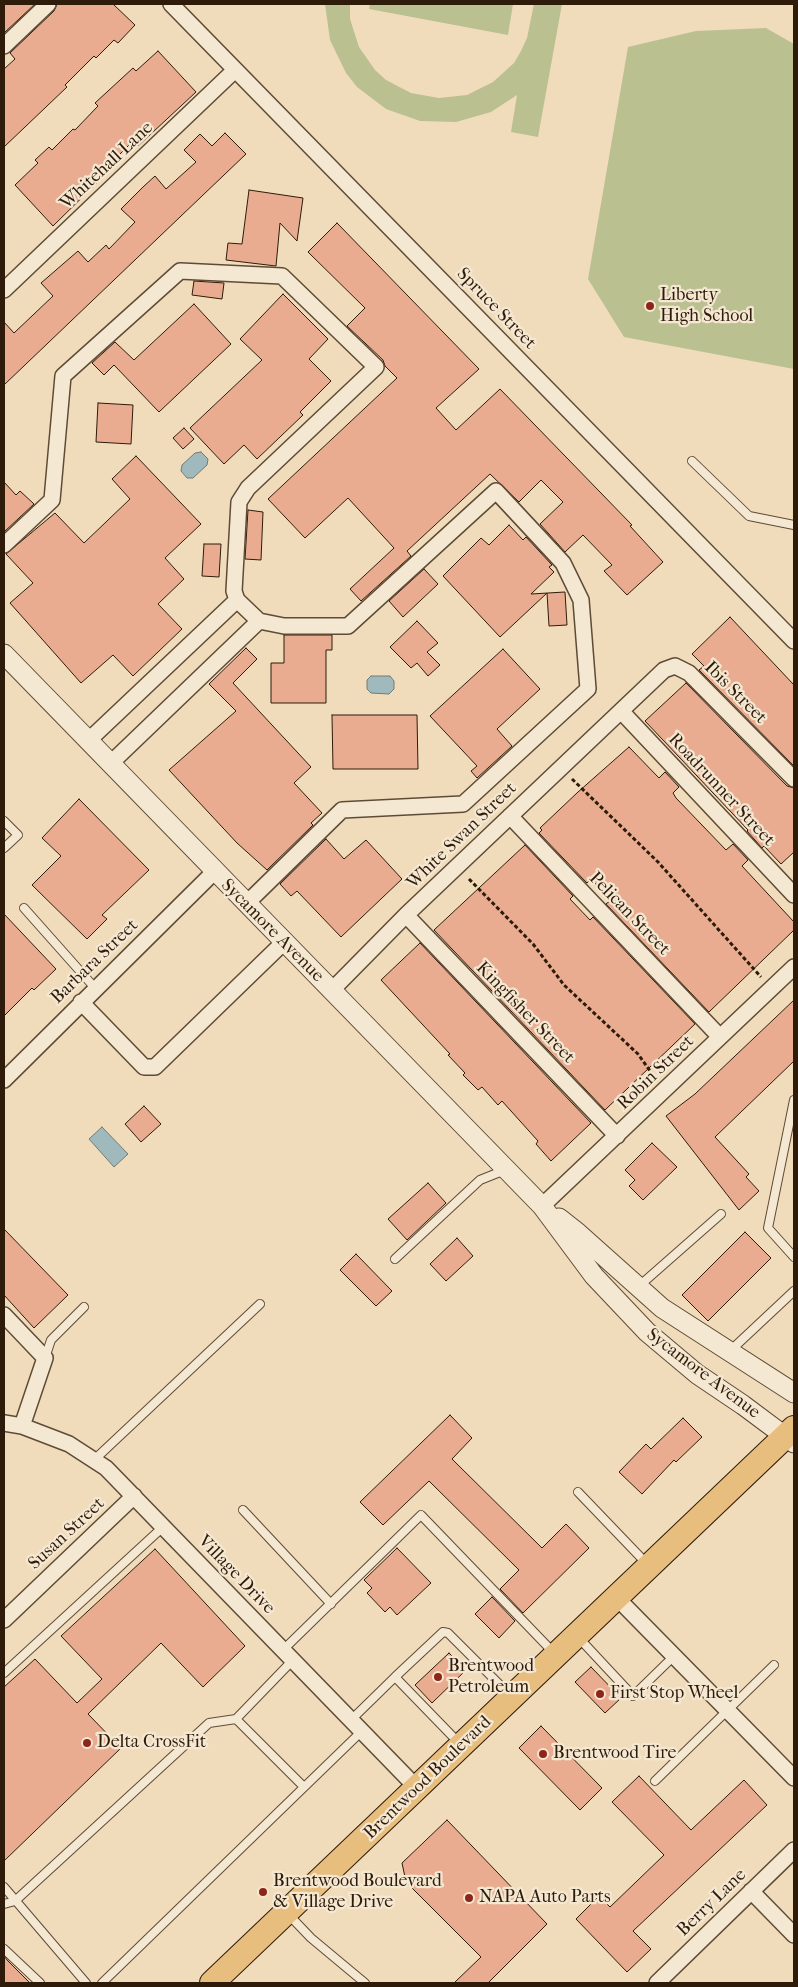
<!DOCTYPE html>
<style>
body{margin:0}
#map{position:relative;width:798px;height:1987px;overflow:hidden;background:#f0dcbb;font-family:"IM FELL French Canon",serif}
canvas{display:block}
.frame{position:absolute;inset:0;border:5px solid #2e1b09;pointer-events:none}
</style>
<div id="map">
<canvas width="798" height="1987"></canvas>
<div class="frame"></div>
</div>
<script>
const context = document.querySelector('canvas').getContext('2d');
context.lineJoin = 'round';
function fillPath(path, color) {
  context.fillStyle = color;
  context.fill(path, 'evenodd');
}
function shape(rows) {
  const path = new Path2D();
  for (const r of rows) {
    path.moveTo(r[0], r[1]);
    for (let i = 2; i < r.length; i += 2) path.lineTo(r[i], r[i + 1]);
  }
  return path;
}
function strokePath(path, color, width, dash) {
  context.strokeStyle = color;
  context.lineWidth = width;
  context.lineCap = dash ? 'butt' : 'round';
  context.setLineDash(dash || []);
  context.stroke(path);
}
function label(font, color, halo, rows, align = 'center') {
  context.font = font + ' "IM FELL French Canon",serif';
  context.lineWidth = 4.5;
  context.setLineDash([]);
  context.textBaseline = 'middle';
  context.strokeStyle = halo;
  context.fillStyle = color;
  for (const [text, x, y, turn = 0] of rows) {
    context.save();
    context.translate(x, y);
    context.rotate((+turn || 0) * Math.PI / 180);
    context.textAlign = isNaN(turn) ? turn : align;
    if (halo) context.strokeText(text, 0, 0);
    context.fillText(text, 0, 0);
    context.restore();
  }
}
fillPath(shape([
 [325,4,350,4,350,19,359,47,375,70,386,80,411,93,439,98,467,95,493,82,514,63,521,51,527,38,534,4,562,4,538,137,511,132,517,95,491,112,456,122,420,121,386,109,357,87,346,73,330,40],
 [370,4,513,4,508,35,369,9],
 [766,28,794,44,794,369,624,337,588,279,628,47,696,31]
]), '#bac090');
const water = shape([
 [201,452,208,459,207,465,193,478,187,478,181,471,182,465,195,453,201,452],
 [371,676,390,676,394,681,394,689,389,694,371,693,367,689,367,680,371,676],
 [102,1127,128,1154,114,1167,89,1139,102,1127]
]);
fillPath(water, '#a0b9bc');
strokePath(water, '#727a74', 1);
const building = shape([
 [4,4,35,4,4,33,4,4],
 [57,4,113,4,135,25,118,43,114,40,96,58,94,56,65,85,67,87,4,147,4,69,15,59,10,53,54,11,57,4],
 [158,51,196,92,138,146,133,141,109,165,112,168,53,226,15,185,38,163,35,160,49,147,52,150,73,129,75,130,98,106,95,103,133,68,136,71,158,51],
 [225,133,246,154,4,385,4,322,14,333,53,296,41,283,78,251,88,262,106,245,109,249,135,222,121,209,143,187,155,176,166,189,196,162,184,150,200,134,212,146,225,133],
 [249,190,303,198,297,241,280,223,276,266,226,260,228,243,242,244,249,190],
 [337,223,479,369,436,408,456,430,500,389,632,525,630,526,663,562,627,595,604,571,612,565,583,535,565,552,540,524,563,502,541,480,519,502,490,474,407,551,411,556,361,601,350,589,394,548,348,498,305,538,268,499,397,378,385,366,383,360,347,326,365,308,308,252,337,223],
 [194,281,224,283,222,299,192,295,194,281],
 [283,294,328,339,309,359,331,381,300,412,303,415,257,459,244,445,224,464,190,428,262,360,240,339,283,294],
 [194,304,231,344,159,412,114,365,104,375,92,363,115,342,134,360,194,304],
 [98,403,133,405,131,444,96,442,98,403],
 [184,428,194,439,183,449,173,438,184,428],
 [136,456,201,524,165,558,184,579,158,604,182,629,133,676,113,655,81,683,10,603,33,583,6,554,55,513,84,543,130,499,112,479,136,456],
 [4,482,16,495,20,491,34,504,4,532,4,482],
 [248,510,263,512,261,560,245,559,248,510],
 [509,525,523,540,526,537,552,565,549,567,554,572,531,594,565,592,567,625,549,626,547,593,500,637,443,576,481,538,489,545,509,525],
 [204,544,221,544,219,577,202,576,204,544],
 [424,569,438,584,403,617,389,601,424,569],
 [730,617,794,685,794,766,699,670,704,666,692,654,730,617],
 [417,621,438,643,427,652,440,665,428,676,417,663,411,668,390,647,417,621],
 [284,635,332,635,332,650,326,650,326,703,271,703,271,663,284,663,284,635],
 [246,648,257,659,233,683,311,767,294,783,322,813,311,823,313,825,267,870,237,843,169,770,236,711,209,684,246,648],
 [503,649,540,689,497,729,512,746,477,778,471,771,477,766,430,716,503,649],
 [686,683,787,786,794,788,794,852,781,864,764,846,762,848,747,831,748,830,645,721,686,683],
 [332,715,417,715,418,769,333,769,332,715],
 [629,747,659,778,665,772,679,787,673,793,676,798,726,850,733,844,748,860,742,866,794,922,794,930,709,1012,606,904,611,900,591,879,587,883,539,833,542,830,540,828,578,792,629,747],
 [79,799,149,870,102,915,107,919,87,939,32,885,61,856,42,838,79,799],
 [326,839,344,859,366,840,402,879,341,937,297,891,291,896,280,884,326,839],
 [525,845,573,896,570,899,590,920,593,917,695,1024,605,1110,434,930,525,845],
 [4,914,56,969,34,990,32,988,4,1016,4,914],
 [420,943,591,1123,551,1161,536,1144,538,1141,502,1101,498,1105,482,1087,478,1090,463,1075,465,1073,448,1055,450,1054,381,980,420,943],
 [794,1000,794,1061,715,1137,749,1174,746,1177,759,1191,739,1210,666,1116,695,1094,794,1000],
 [144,1106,161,1124,141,1142,125,1124,144,1106],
 [652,1143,677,1167,643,1200,629,1186,635,1180,625,1170,652,1143],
 [428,1183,446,1203,407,1240,388,1219,428,1183],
 [4,1229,68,1295,34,1328,4,1295,4,1229],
 [745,1232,771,1258,708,1321,682,1295,745,1232],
 [457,1238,473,1256,446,1281,430,1264,457,1238],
 [356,1254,392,1291,376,1306,340,1270,356,1254],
 [450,1415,472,1438,452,1459,542,1548,566,1524,589,1548,523,1613,500,1589,519,1570,429,1481,383,1525,360,1502,450,1415],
 [683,1418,702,1437,676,1462,674,1460,642,1494,619,1472,646,1444,651,1449,683,1418],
 [397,1548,431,1583,397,1615,390,1607,385,1612,367,1593,372,1588,364,1580,397,1548],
 [155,1549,245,1646,203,1687,161,1643,88,1714,121,1748,4,1861,4,1687,35,1659,77,1703,102,1679,61,1636,155,1549],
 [492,1597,515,1621,499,1638,475,1614,492,1597],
 [449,1653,466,1670,432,1703,415,1685,449,1653],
 [591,1667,621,1698,605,1713,575,1682,591,1667],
 [541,1726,602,1788,580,1810,519,1748,541,1726],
 [639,1776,691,1830,744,1780,767,1805,633,1931,651,1949,627,1972,576,1919,599,1896,610,1907,664,1855,612,1802,639,1776],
 [447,1820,547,1924,488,1983,454,1983,481,1957,406,1882,402,1863,447,1820],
 [4,1956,8,1961,30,1983,4,1983,4,1956]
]);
fillPath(building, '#e9ac91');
strokePath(building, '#2e1b09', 1);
const service = shape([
 [692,461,749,516,794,525],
 [4,821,18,835,4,848],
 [24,908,95,988],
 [794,1100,768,1228,794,1257],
 [395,1259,480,1180,505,1170],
 [638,1287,721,1214],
 [730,1351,794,1291],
 [45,1358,51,1340,84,1307],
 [94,1460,260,1304],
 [578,1492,648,1565],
 [243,1510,331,1604],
 [578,1637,633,1696,674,1656],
 [283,1650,421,1515,553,1652],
 [4,1673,163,1527],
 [236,1719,304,1787],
 [351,1720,395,1677],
 [459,1743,395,1677,443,1632,448,1633,510,1695],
 [655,1781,774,1665],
 [4,1887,86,1983],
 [4,1904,15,1901,209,1723,236,1719,293,1660],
 [288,1914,311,1938,365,1983],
 [4,1949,40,1983],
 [102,1983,362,1731]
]);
const minor = shape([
 [171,4,794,641],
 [4,46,48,4],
 [4,290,235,70],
 [4,545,52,500,63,376,180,271,282,276,376,367,248,488,239,502,234,591,237,600,259,621,284,626,348,626,496,491,563,563,581,600,588,689,463,804,342,810,247,903],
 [621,711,794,895],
 [89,740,237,600],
 [111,763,259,621],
 [510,816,720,1037],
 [406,915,617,1136],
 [332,990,406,915,664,670,675,666,689,673,794,779],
 [81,1002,144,1067,155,1067,284,942],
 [4,1080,214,872],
 [542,1206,794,967],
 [4,1315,45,1358,22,1426],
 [4,1423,22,1426,69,1444,106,1468,417,1788],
 [616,1597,794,1778],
 [4,1620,134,1496],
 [751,1891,794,1935],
 [657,1983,794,1850]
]);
const tertiary = shape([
 [4,654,542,1206,594,1276,647,1332,697,1374,743,1405,794,1443],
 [559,1218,578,1233,662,1308,794,1393]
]);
const primary = shape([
 [212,1983,794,1428]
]);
strokePath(service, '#5e4b36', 10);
strokePath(minor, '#5e4b36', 18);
strokePath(tertiary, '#5e4b36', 21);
strokePath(primary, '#2e1b09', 26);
strokePath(shape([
 [572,779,658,862,761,977],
 [469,879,533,944,564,985,638,1054,655,1078]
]), '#2e1b09', 3, [4, 2.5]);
strokePath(service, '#f5e8d3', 8);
strokePath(minor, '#f5e8d3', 15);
strokePath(tertiary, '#f5e8d3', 19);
strokePath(primary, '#e8be7e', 24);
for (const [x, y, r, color] of [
 [650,306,5,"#8f2418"],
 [438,1677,5,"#8f2418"],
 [600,1694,5,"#8f2418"],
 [87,1743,5,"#8f2418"],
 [543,1754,5,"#8f2418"],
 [263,1892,5,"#8f2418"],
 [469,1898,5,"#8f2418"]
]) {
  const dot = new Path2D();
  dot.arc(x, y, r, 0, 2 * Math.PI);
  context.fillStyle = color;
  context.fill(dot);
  strokePath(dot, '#f5e8d3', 2);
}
label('18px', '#2e1b09', '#f5e8d3', [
 ["Whitehall Lane",107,166,-43],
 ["Spruce Street",496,309,46],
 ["Ibis Street",735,693,45],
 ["Roadrunner Street",721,790,47],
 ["White Swan Street",462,836,-44],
 ["Pelican Street",629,914,46],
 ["Sycamore Avenue",272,931,45],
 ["Barbara Street",95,962,-44],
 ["Kingfisher Street",525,1013,46],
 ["Robin Street",656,1073,-44],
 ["Sycamore Avenue",703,1374,37],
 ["Susan Street",67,1534,-43],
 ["Village Drive",236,1575,46],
 ["Brentwood Boulevard",428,1778,-44],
 ["Berry Lane",712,1903,-44]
]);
label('18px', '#2e1b09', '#f5e8d3', [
 ["Liberty",660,296],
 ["High School",660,317],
 ["Brentwood",448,1667],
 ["Petroleum",448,1688],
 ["First Stop Wheel",610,1694],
 ["Delta CrossFit",97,1743],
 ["Brentwood Tire",553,1754],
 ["Brentwood Boulevard",273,1882],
 ["& Village Drive",273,1903],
 ["NAPA Auto Parts",479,1898]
], 'left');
</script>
